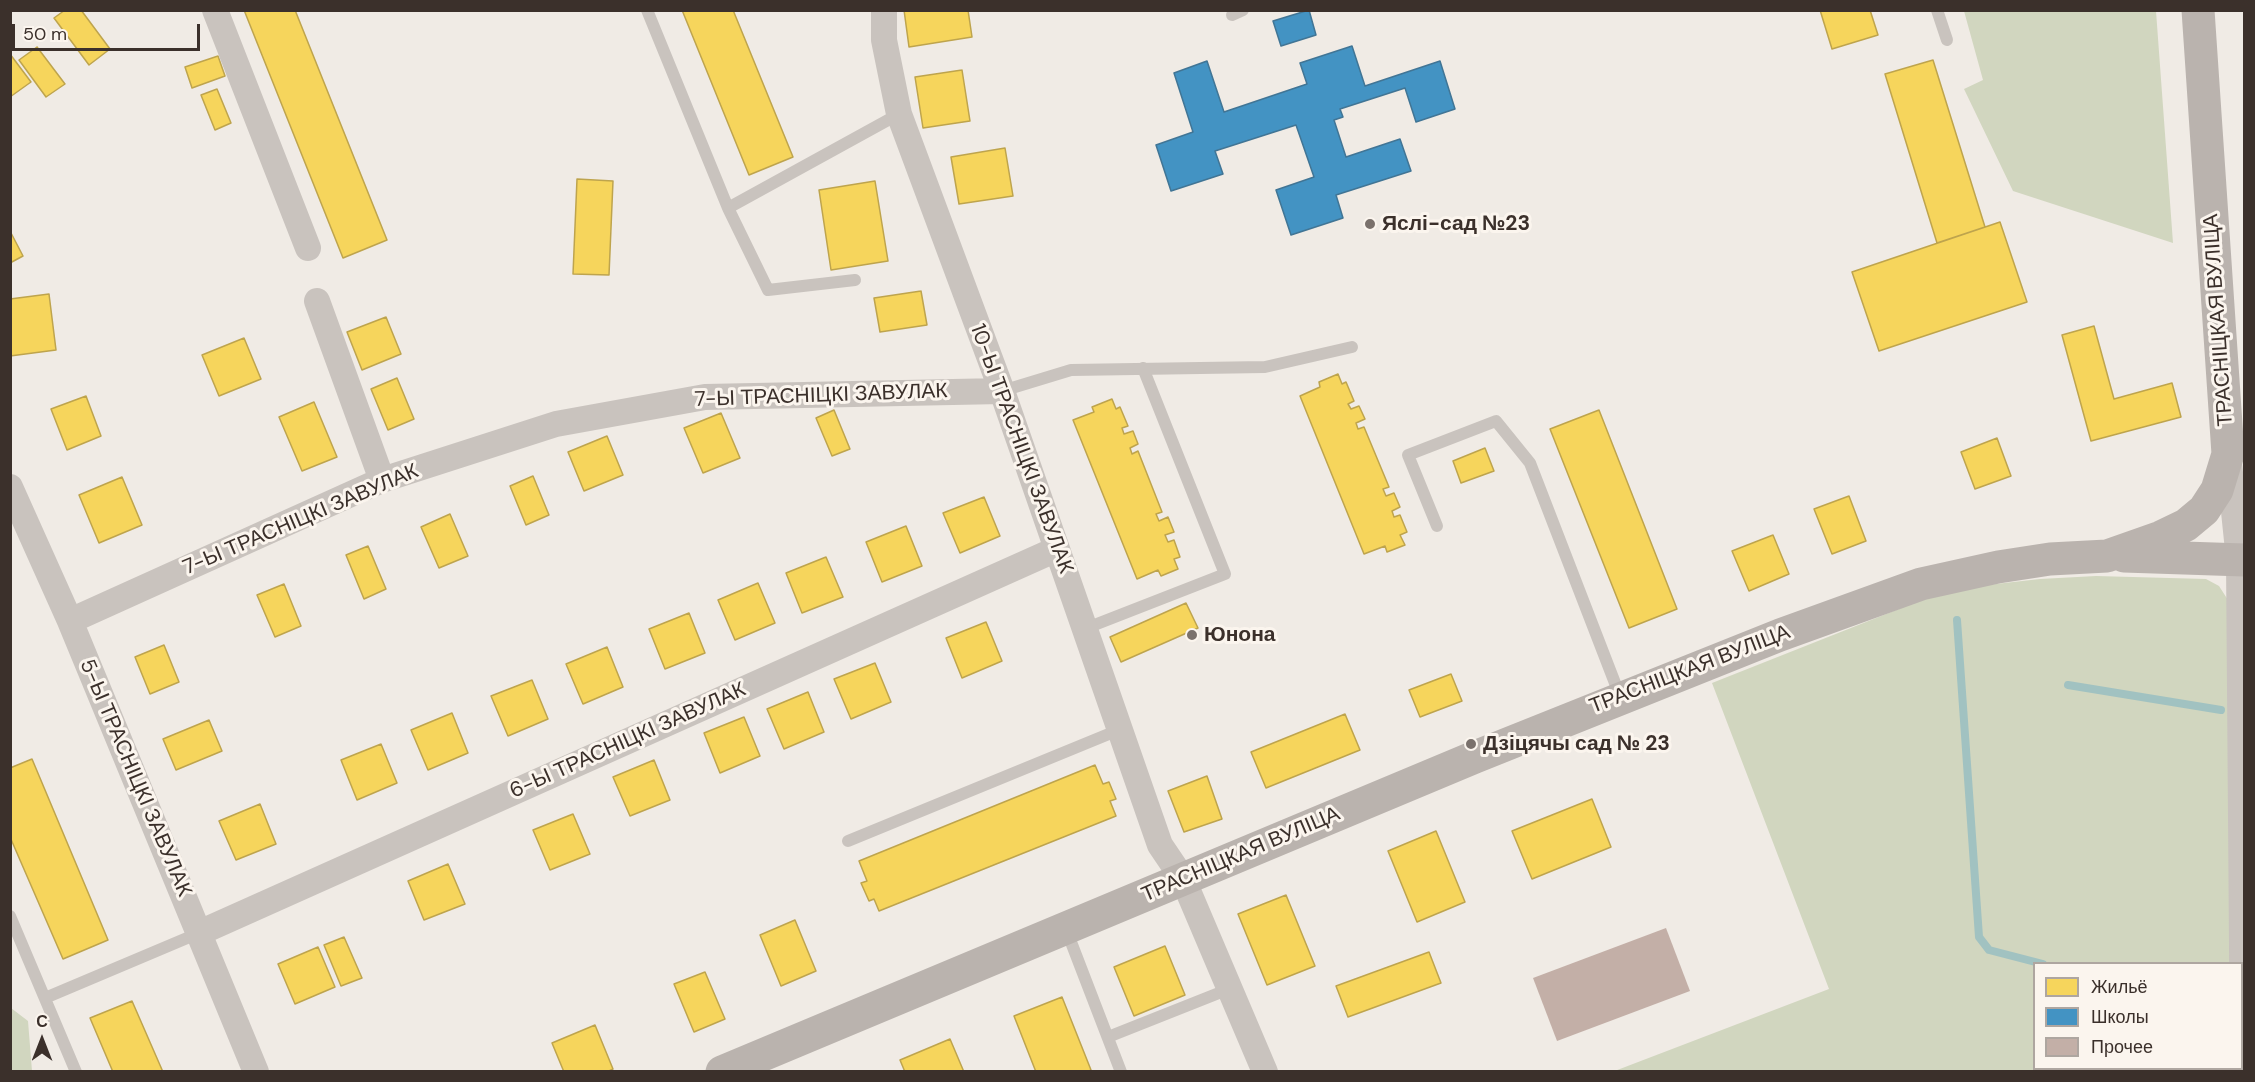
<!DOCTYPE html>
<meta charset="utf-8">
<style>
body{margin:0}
#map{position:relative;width:2255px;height:1082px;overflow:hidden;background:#f0ebe5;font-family:"DM Sans",sans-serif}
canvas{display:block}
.frame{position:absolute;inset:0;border:12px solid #3b302b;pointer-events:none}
.legend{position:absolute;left:2033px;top:962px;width:210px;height:108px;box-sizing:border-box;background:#fbf5ee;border:2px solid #aea6a0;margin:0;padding:8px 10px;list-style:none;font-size:18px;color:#3b302b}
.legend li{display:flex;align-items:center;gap:12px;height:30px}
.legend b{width:30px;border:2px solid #aea6a0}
.north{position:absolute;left:12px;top:1010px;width:60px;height:60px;-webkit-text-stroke:4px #fbf5ee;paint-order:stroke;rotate:0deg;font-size:16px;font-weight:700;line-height:24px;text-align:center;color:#3b302b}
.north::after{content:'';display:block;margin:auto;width:21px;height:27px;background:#3b302b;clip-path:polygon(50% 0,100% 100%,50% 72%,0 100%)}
.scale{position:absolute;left:12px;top:24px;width:188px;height:27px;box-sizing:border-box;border:3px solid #3b302b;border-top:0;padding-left:8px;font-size:18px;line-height:21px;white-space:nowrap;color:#3b302b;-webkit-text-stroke:4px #fbf5ee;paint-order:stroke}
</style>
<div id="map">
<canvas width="2255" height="1082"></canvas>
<div class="frame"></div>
<ul class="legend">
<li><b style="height:16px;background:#f6d55c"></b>Жильё</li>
<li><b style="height:16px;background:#4393c3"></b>Школы</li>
<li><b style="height:16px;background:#c3afa7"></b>Прочее</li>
</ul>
<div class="north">С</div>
<div class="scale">50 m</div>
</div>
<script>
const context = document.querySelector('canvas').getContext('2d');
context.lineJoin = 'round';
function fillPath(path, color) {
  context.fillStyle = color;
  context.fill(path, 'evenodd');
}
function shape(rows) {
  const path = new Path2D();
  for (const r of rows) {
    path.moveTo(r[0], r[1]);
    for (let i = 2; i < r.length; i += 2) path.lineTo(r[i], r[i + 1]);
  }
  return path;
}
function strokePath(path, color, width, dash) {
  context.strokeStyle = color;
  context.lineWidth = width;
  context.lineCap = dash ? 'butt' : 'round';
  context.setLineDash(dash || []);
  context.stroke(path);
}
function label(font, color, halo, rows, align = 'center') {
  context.font = font + ' "DM Sans",sans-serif';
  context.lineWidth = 6;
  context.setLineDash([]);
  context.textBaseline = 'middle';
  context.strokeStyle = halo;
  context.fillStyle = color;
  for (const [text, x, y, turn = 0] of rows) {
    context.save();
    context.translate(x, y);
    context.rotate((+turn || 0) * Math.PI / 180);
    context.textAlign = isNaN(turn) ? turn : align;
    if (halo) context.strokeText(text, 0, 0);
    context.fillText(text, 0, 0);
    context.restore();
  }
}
fillPath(shape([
 [1964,11,2156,11,2173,243,2013,191,1964,89,1983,80],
 [2096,576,2206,579,2219,586,2228,600,2230,963,2034,964,2034,1068,2231,1068,2231,1071,1612,1072,1829,989,1712,683,1924,599,1978,586,2040,579],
 [11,1008,28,1021,32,1071,11,1071]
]), '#d1d6bf');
const homes = shape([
 [65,10,81,10,110,49,89,65,54,18,65,10],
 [244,10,295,10,387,240,343,258,244,10],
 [682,10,733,10,793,157,749,175,682,10],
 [904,10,968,10,972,37,909,47,904,10],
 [1820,10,1870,10,1878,35,1832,49,1820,10],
 [37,47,65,84,46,97,19,60,37,47],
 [10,54,31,82,10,97,10,54],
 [218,56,225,76,192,88,185,67,218,56],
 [1933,60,1985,227,1937,243,1885,74,1933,60],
 [962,70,970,121,923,128,915,77,962,70],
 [217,89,231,123,215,130,201,95,217,89],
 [1005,148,1013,196,959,204,951,157,1005,148],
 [577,179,613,181,609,275,573,274,577,179],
 [875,181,888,261,831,270,819,190,875,181],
 [2000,222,2027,302,1879,351,1852,272,2000,222],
 [10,231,23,256,10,263,10,231],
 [921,291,927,325,880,332,874,298,921,291],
 [49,294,56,350,10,356,10,299,49,294],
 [386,317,401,354,362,370,347,332,386,317],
 [2094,326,2114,399,2172,383,2181,417,2091,441,2062,335,2094,326],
 [244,338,261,379,219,396,202,355,244,338],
 [1338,374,1342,384,1346,382,1354,401,1348,404,1351,409,1359,406,1365,419,1356,423,1358,429,1364,427,1389,487,1383,489,1386,496,1394,493,1400,507,1392,511,1394,517,1400,515,1407,532,1400,535,1405,545,1387,552,1385,546,1364,554,1300,396,1320,387,1319,382,1338,374],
 [397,378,414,419,388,430,371,389,397,378],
 [86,396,101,436,67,450,51,409,86,396],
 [1112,399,1116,409,1120,407,1128,426,1122,428,1124,434,1133,431,1138,444,1130,448,1132,454,1138,451,1162,512,1156,514,1159,521,1168,517,1174,532,1165,535,1168,542,1174,540,1180,557,1174,559,1178,569,1161,576,1158,570,1137,579,1073,420,1094,412,1092,407,1112,399],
 [314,402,337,457,302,471,279,417,314,402],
 [834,410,850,449,832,456,816,418,834,410],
 [1599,410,1677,609,1629,628,1550,429,1599,410],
 [721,413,740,458,703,473,684,428,721,413],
 [607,436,623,475,584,491,568,452,607,436],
 [1997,438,2011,476,1975,489,1961,452,1997,438],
 [1485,448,1494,471,1461,483,1453,461,1485,448],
 [533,476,549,515,526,525,510,486,533,476],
 [122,477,142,525,99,543,79,495,122,477],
 [1849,496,1866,541,1832,554,1814,509,1849,496],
 [984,497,1000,536,960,553,943,513,984,497],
 [450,514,468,556,439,568,421,527,450,514],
 [906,526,922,566,882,582,866,542,906,526],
 [1773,535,1789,574,1749,591,1732,551,1773,535],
 [368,546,386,589,364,599,346,555,368,546],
 [826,557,843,597,802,613,786,573,826,557],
 [758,583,775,623,735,640,718,600,758,583],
 [284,584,301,626,275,637,257,595,284,584],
 [1186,603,1198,628,1121,662,1110,637,1186,603],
 [689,613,705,653,665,669,649,629,689,613],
 [986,622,1002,661,962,678,946,638,986,622],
 [164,645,179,682,150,694,135,657,164,645],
 [607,647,623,687,583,704,566,664,607,647],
 [875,663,891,702,851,719,834,679,875,663],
 [1451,674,1462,701,1420,717,1409,690,1451,674],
 [532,680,548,719,508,736,491,696,532,680],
 [808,692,824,732,784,749,767,709,808,692],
 [452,713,468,753,428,770,411,730,452,713],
 [1345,714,1360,750,1266,788,1251,752,1345,714],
 [744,717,760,756,720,773,704,733,744,717],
 [209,720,222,751,176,770,163,739,209,720],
 [381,744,397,783,357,800,341,760,381,744],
 [32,759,108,940,63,959,10,837,10,768,32,759],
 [654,760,670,800,630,816,613,777,654,760],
 [1095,765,1103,784,1109,782,1116,799,1110,801,1116,816,879,911,874,899,869,901,861,883,867,881,859,861,1095,765],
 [1207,776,1222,819,1184,832,1168,791,1207,776],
 [1592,799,1611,847,1532,879,1512,831,1592,799],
 [260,804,276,844,236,860,219,821,260,804],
 [573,814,590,854,550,870,533,830,573,814],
 [1436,831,1465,902,1417,922,1388,851,1436,831],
 [448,864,465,904,424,920,408,881,448,864],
 [1286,895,1315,966,1267,985,1238,914,1286,895],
 [795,920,816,971,781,986,760,935,795,920],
 [344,937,362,978,341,986,324,945,344,937],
 [1165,946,1185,995,1134,1016,1114,967,1165,946],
 [318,947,335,987,295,1004,278,964,318,947],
 [1429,952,1441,983,1348,1017,1336,986,1429,952],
 [705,972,725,1019,694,1032,674,984,705,972],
 [1062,997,1091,1070,1087,1072,1036,1072,1014,1016,1062,997],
 [132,1001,163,1072,113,1072,90,1018,132,1001],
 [595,1025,613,1069,607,1072,564,1072,552,1043,595,1025],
 [950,1039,964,1072,905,1072,900,1060,950,1039]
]);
fillPath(homes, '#f6d55c');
strokePath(homes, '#bea44d', 1.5);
const schools = shape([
 [1309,10,1316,35,1281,46,1273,21,1309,10],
 [1352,46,1365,86,1440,61,1455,109,1416,122,1405,88,1340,109,1343,117,1334,120,1346,157,1400,139,1411,171,1336,195,1343,218,1291,235,1276,190,1314,177,1296,125,1215,151,1223,174,1171,191,1156,145,1193,132,1174,73,1207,61,1224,112,1307,84,1300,63,1352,46]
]);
fillPath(schools, '#4393c3');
strokePath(schools, '#417595', 1.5);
strokePath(shape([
 [1957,620,1979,937,1989,950,2043,964],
 [2068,685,2221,710]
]), '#a1c2c1', 8);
fillPath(shape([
 [1666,928,1690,991,1557,1041,1533,978]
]), '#c3afa7');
strokePath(shape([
 [647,10,728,208,899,114],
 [1937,10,1947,40],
 [1232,15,1243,10],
 [728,208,768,290,855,280],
 [1002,391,1071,370,1265,367,1352,347],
 [1437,526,1408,455,1496,421,1530,463,1620,696],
 [1084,629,1225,574,1143,368],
 [848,841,1121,729],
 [10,916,76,1072],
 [1066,929,1121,1072],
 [45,998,199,933],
 [1108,1037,1229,989]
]), '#c9c3be', 12);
strokePath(shape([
 [215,10,308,248],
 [884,10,884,40,899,114,1002,391,1160,845,1183,879,1265,1072],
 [317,301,382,480],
 [2229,463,2239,560,2243,1072],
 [10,487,70,621,256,1072],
 [70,621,382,480,556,424,705,397,1002,391],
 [199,933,1057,549]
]), '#c9c3be', 26);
strokePath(shape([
 [2124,556,2244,560],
 [722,1072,1475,757,1780,635,1921,584,1998,567,2050,559,2107,556,2161,537,2186,525,2204,510,2217,490,2228,454,2198,10]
]), '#bab3ae', 33);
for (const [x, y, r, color] of [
 [1370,224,6,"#7a716c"],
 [1192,635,6,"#7a716c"],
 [1471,744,6,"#7a716c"]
]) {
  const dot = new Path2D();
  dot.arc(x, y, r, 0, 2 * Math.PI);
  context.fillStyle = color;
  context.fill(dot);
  strokePath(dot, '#fbf5ee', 2);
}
label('bold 21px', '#3b302b', '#fbf5ee', [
 ["Яслі-сад №23",1382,224],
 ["Юнона",1204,635],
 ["Дзіцячы сад № 23",1483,744]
], 'left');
label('21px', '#3b302b', '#fbf5ee', [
 ["ТРАСНІЦКАЯ ВУЛІЦА",2219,320,-94],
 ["7-Ы ТРАСНІЦКІ ЗАВУЛАК",821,396,-2],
 ["10-Ы ТРАСНІЦКІ ЗАВУЛАК",1021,449,70],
 ["7-Ы ТРАСНІЦКІ ЗАВУЛАК",301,520,-23],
 ["ТРАСНІЦКАЯ ВУЛІЦА",1690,670,-21],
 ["6-Ы ТРАСНІЦКІ ЗАВУЛАК",628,741,-24],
 ["5-Ы ТРАСНІЦКІ ЗАВУЛАК",135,778,67],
 ["ТРАСНІЦКАЯ ВУЛІЦА",1241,855,-23]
]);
</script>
